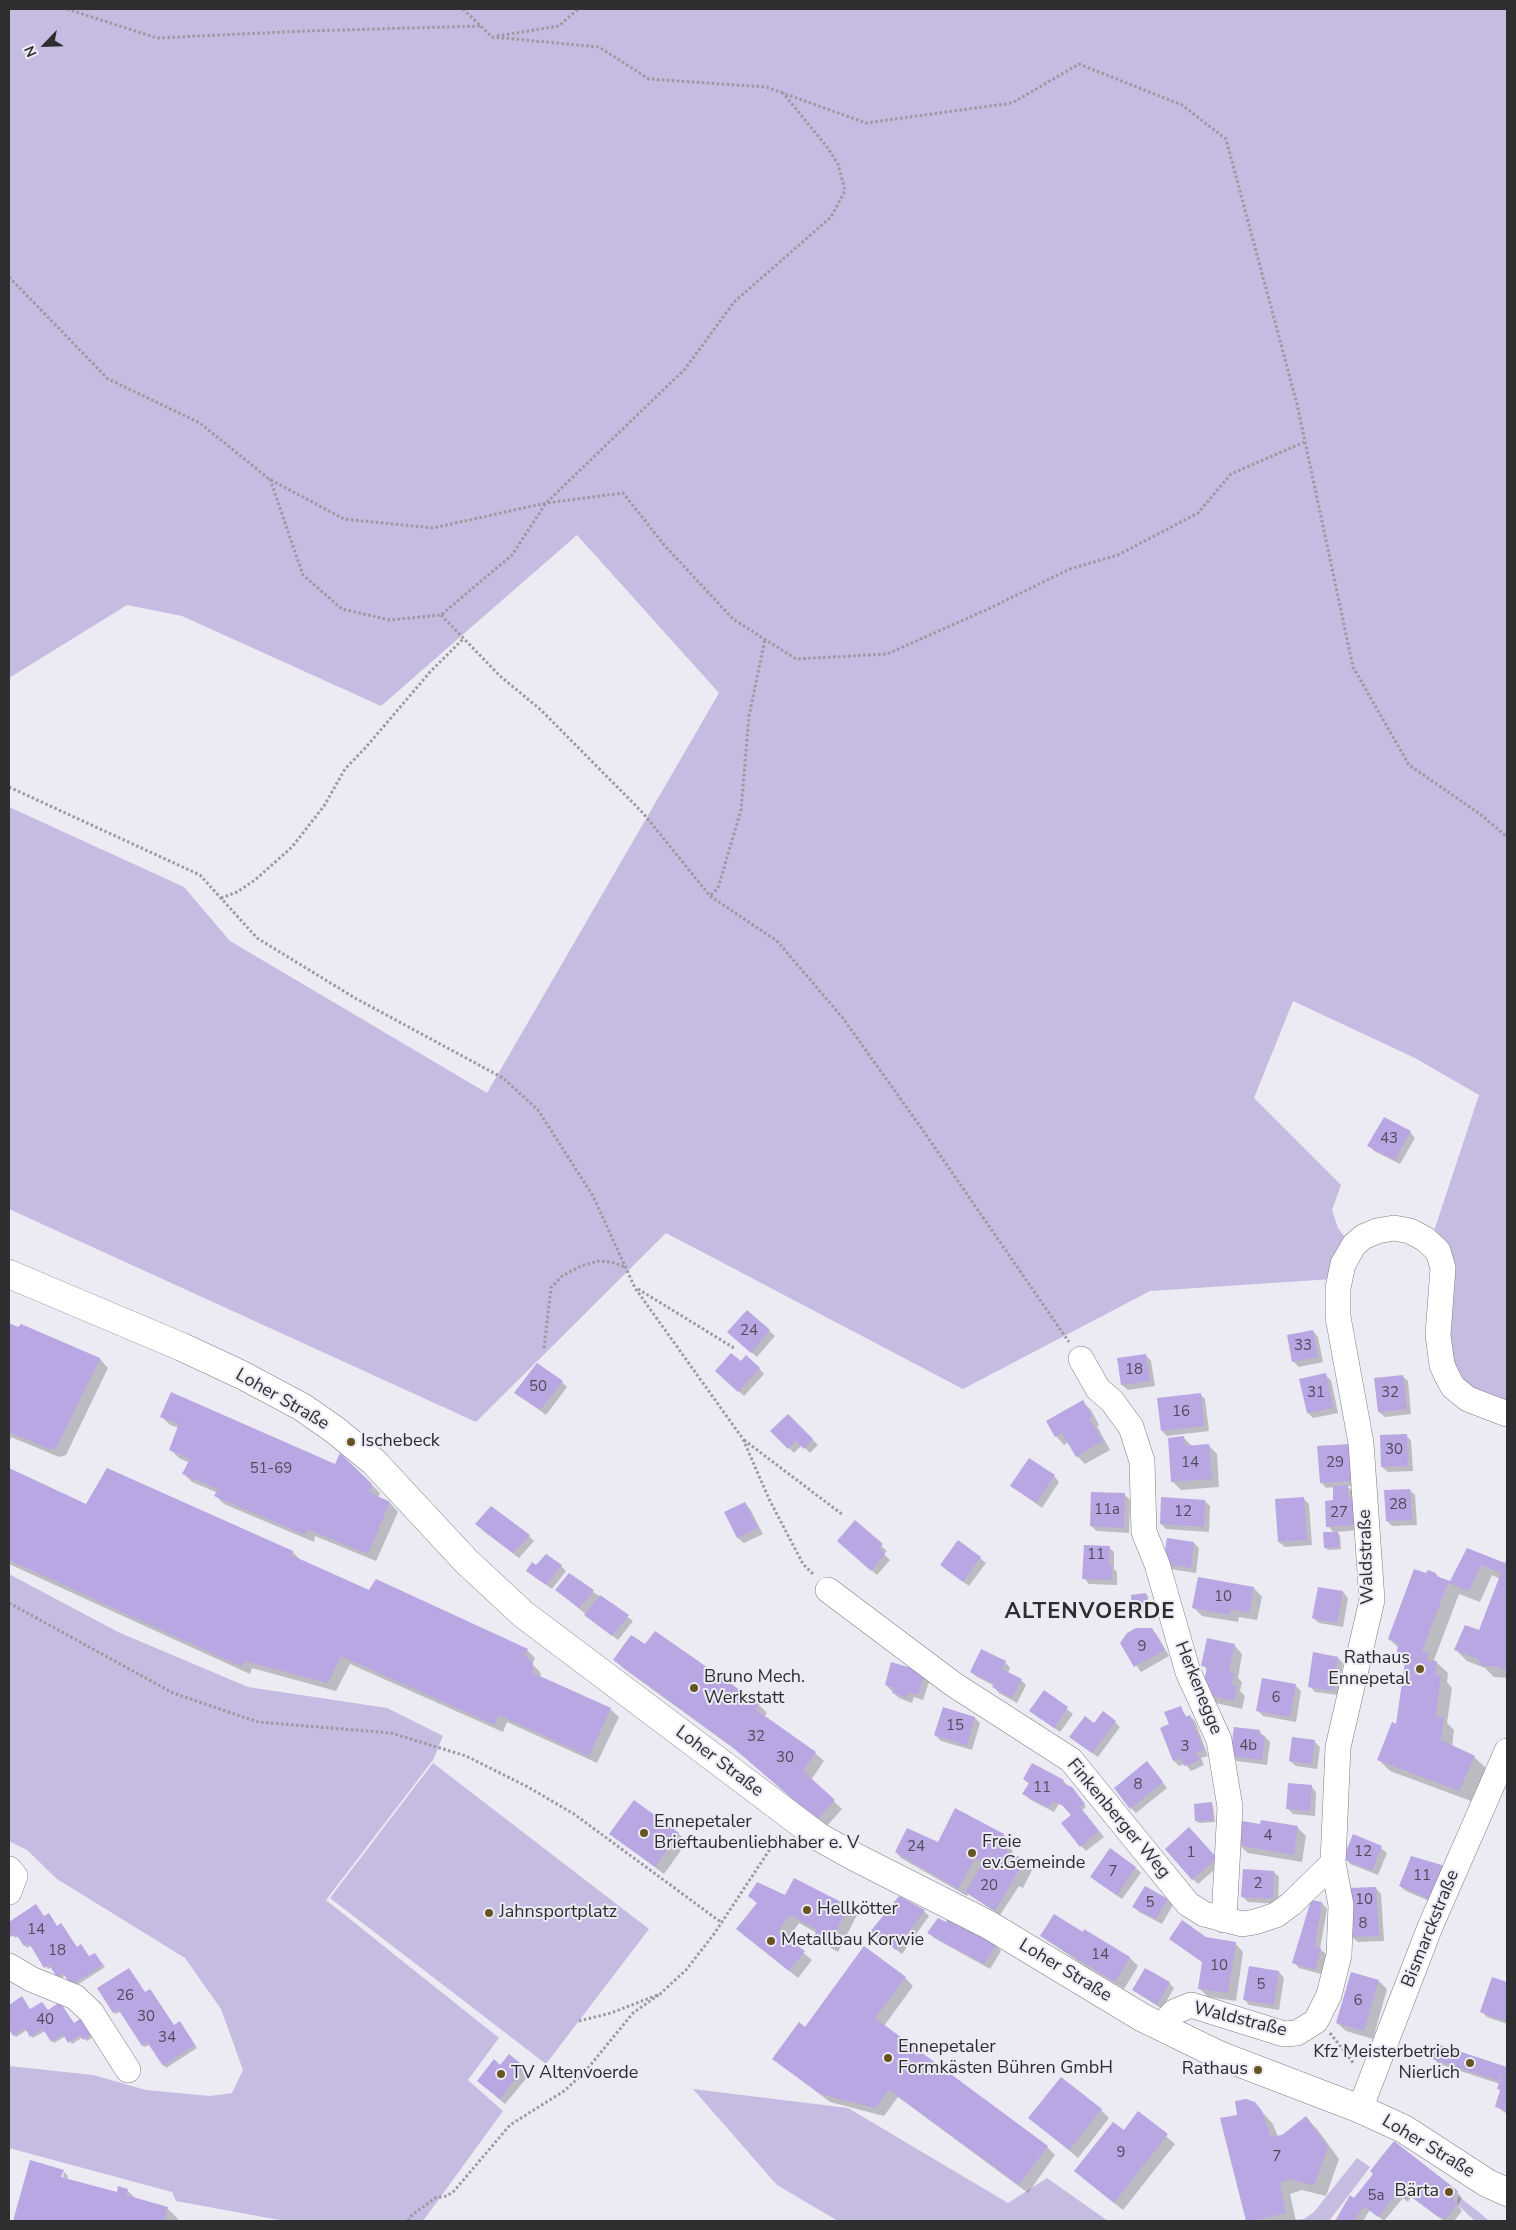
<!DOCTYPE html>
<meta charset="utf-8">
<style>
body{margin:0}
#map{position:relative;width:1516px;height:2230px;overflow:hidden;background:#eceaf3;font-family:"Nunito Sans",sans-serif}
canvas{display:block}
.frame{position:absolute;inset:0;border:10px solid #2e2d30;pointer-events:none}
.north{position:absolute;left:20px;top:20px;width:50px;height:50px;-webkit-text-stroke:4px #eceaf3;paint-order:stroke;rotate:246deg;font-size:14px;font-weight:700;line-height:20px;text-align:center;color:#2e2d30}
.north::after{content:'';display:block;margin:auto;width:18px;height:22px;background:#2e2d30;clip-path:polygon(50% 0,100% 100%,50% 72%,0 100%)}
</style>
<div id="map">
<canvas width="1516" height="2230"></canvas>
<div class="frame"></div>
<div class="north">N</div>
</div>
<script>
const context = document.querySelector('canvas').getContext('2d');
context.lineJoin = 'round';
function fillPath(path, color) {
  context.fillStyle = color;
  context.fill(path, 'evenodd');
}
function shape(rows) {
  const path = new Path2D();
  for (const r of rows) {
    path.moveTo(r[0], r[1]);
    for (let i = 2; i < r.length; i += 2) path.lineTo(r[i], r[i + 1]);
  }
  return path;
}
function strokePath(path, color, width, dash) {
  context.strokeStyle = color;
  context.lineWidth = width;
  context.lineCap = dash ? 'butt' : 'round';
  context.setLineDash(dash || []);
  context.stroke(path);
}
function label(font, color, halo, rows, align = 'center') {
  context.font = font + ' "Nunito Sans",sans-serif';
  context.lineWidth = 4;
  context.setLineDash([]);
  context.textBaseline = 'middle';
  context.strokeStyle = halo;
  context.fillStyle = color;
  for (const [text, x, y, turn = 0] of rows) {
    context.save();
    context.translate(x, y);
    context.rotate((+turn || 0) * Math.PI / 180);
    context.textAlign = isNaN(turn) ? turn : align;
    if (halo) context.strokeText(text, 0, 0);
    context.fillText(text, 0, 0);
    context.restore();
  }
}
fillPath(shape([
 [9,9,1507,9,1507,1404,1458,1381,1447,1353,1434,1231,1479,1095,1415,1058,1293,1001,1254,1098,1341,1185,1332,1210,1338,1228,1347,1240,1333,1279,1150,1291,963,1389,666,1233,476,1422,9,1209,9,807,184,887,230,941,487,1093,719,693,577,535,381,706,182,616,127,605,9,678],
 [9,1574,118,1632,248,1687,387,1708,443,1736,433,1760,326,1900,499,2038,468,2080,503,2111,423,2221,285,2221,176,2201,172,2192,9,2148,9,2066,93,2075,146,2090,210,2096,232,2093,243,2070,221,2009,185,1958,57,1879,27,1850,9,1841],
 [433,1763,649,1929,546,2064,330,1898],
 [693,2089,848,2108,1008,2203,1047,2178,1108,2221,838,2221,777,2185],
 [1357,2158,1370,2167,1329,2221,1280,2221,1304,2219,1314,2212],
 [1458,2196,1480,2213,1489,2221,1475,2221,1457,2204]
]), '#c6bbe1');
fillPath(shape([
 [1410,1132,1415,1138,1400,1164,1374,1151,1369,1145],
 [747,1311,775,1336,757,1357,734,1338],
 [9,1324,19,1329,21,1325,100,1359,108,1368,66,1455,59,1457,11,1437,9,1442],
 [1313,1331,1318,1337,1323,1362,1299,1367,1293,1361],
 [1146,1355,1151,1361,1155,1386,1128,1390,1122,1385],
 [741,1363,759,1368,764,1374,744,1396,722,1377],
 [1325,1375,1331,1380,1338,1413,1313,1418,1308,1413],
 [1402,1376,1408,1381,1411,1414,1385,1417,1379,1412],
 [562,1382,567,1387,546,1415,516,1393],
 [1200,1394,1205,1399,1209,1431,1167,1436,1162,1431],
 [1082,1401,1091,1410,1099,1425,1097,1426,1110,1450,1085,1464,1077,1456,1069,1442,1064,1445,1056,1436],
 [788,1415,818,1445,810,1453,802,1445,794,1453,772,1431],
 [162,1417,372,1485,380,1493,378,1498,390,1503,398,1512,376,1561,315,1536,314,1542,224,1504,216,1496,218,1493,192,1482,184,1474,190,1463,179,1458,171,1450,179,1428,170,1425],
 [1406,1435,1411,1441,1413,1471,1388,1472,1382,1467],
 [1184,1438,1193,1447,1209,1446,1217,1454,1219,1487,1181,1490,1172,1481],
 [1319,1447,1357,1486,1347,1486,1353,1492,1359,1530,1336,1532,1340,1535,1341,1549,1328,1550,1326,1548,1334,1533,1328,1526,1335,1501,1334,1487,1326,1488,1321,1482],
 [9,1469,86,1505,108,1469,293,1552,301,1561,370,1592,527,1650,535,1658,532,1664,540,1672,541,1677,610,1709,619,1717,597,1763,507,1722,503,1732,350,1664,336,1691,252,1668,250,1674,9,1564],
 [1054,1476,1059,1482,1042,1508,1012,1486],
 [1410,1490,1415,1495,1417,1525,1392,1526,1387,1521],
 [1125,1495,1130,1500,1129,1533,1097,1531,1091,1526],
 [1303,1498,1309,1504,1312,1545,1285,1547,1279,1542,1276,1500],
 [1205,1501,1210,1506,1209,1532,1166,1529,1161,1524],
 [745,1503,750,1509,763,1534,744,1543,738,1538,726,1513],
 [855,1522,887,1551,884,1554,890,1560,877,1575,844,1546],
 [482,1530,529,1536,534,1541,519,1558],
 [959,1542,986,1563,969,1586,947,1570],
 [1194,1543,1199,1548,1196,1573,1170,1569,1164,1564],
 [1109,1547,1114,1552,1114,1569,1117,1572,1117,1585,1089,1584,1084,1578],
 [1467,1549,1505,1565,1507,1559,1507,1678,1494,1677,1485,1668,1467,1661,1456,1650,1480,1631,1500,1579,1492,1575,1480,1602,1459,1594,1434,1660,1448,1673,1447,1682,1452,1688,1447,1723,1454,1730,1452,1747,1474,1757,1486,1768,1471,1801,1390,1771,1379,1760,1397,1726,1406,1662,1398,1654,1399,1648,1389,1639,1427,1574,1436,1574,1441,1579,1451,1582],
 [561,1566,566,1571,552,1589,527,1571,537,1567],
 [569,1574,633,1621,618,1640,556,1590],
 [1254,1588,1262,1597,1257,1620,1239,1617,1238,1622,1202,1616,1193,1607],
 [1343,1592,1348,1598,1343,1627,1319,1623,1313,1618],
 [1146,1594,1148,1596,1148,1611,1136,1612,1133,1610],
 [1152,1629,1157,1635,1169,1656,1141,1672,1121,1643],
 [655,1633,759,1705,767,1713,764,1717,815,1753,824,1761,811,1780,842,1809,826,1827,740,1753,623,1668,615,1660,645,1646],
 [1234,1645,1242,1654,1238,1678,1242,1682,1240,1691,1245,1696,1242,1709,1216,1703,1207,1695,1209,1686,1205,1682,1207,1670,1203,1665],
 [1338,1658,1343,1663,1338,1695,1315,1692,1310,1686],
 [1005,1662,1010,1668,1008,1673,1021,1680,1026,1685,1017,1703,999,1693,994,1687,995,1686,977,1677,971,1672],
 [892,1664,930,1679,923,1700,914,1697,912,1703,899,1698,886,1685],
 [1296,1686,1301,1691,1296,1722,1263,1716,1258,1711],
 [1044,1692,1073,1714,1060,1732,1031,1711],
 [1180,1707,1187,1717,1190,1716,1195,1721,1208,1756,1201,1758,1204,1765,1191,1771,1185,1764,1179,1766,1174,1761,1162,1728,1170,1724],
 [975,1718,980,1723,972,1750,941,1741,935,1735],
 [1115,1722,1120,1727,1098,1757,1076,1742,1095,1725],
 [1259,1731,1270,1742,1267,1765,1237,1761,1232,1756],
 [1314,1741,1320,1747,1317,1769,1296,1766,1290,1761],
 [1152,1768,1167,1788,1136,1813,1131,1808],
 [1024,1779,1063,1781,1074,1791,1086,1807,1082,1810,1104,1837,1086,1851,1081,1846,1073,1815,1065,1807,1059,1804,1054,1812,1029,1799,1024,1793,1029,1784],
 [1311,1786,1316,1792,1315,1816,1293,1814,1288,1809],
 [1211,1803,1213,1806,1215,1822,1199,1823,1196,1821],
 [955,1810,1004,1835,1012,1844,1010,1848,1013,1851,1011,1854,1024,1861,1032,1870,1023,1888,1019,1886,1000,1915,968,1894,967,1896,901,1858,896,1852,938,1844],
 [1262,1821,1298,1828,1306,1836,1302,1862,1248,1853,1239,1845,1261,1826],
 [1189,1829,1221,1864,1198,1884,1193,1879],
 [611,1834,679,1834,687,1842,664,1874],
 [1354,1836,1381,1848,1387,1853,1378,1875,1350,1864,1345,1858],
 [1411,1857,1436,1904,1406,1891,1400,1886],
 [1136,1868,1141,1873,1122,1899,1097,1882],
 [1274,1872,1279,1877,1278,1904,1248,1902,1243,1897],
 [1145,1888,1168,1900,1173,1905,1162,1924,1139,1912,1134,1907],
 [1376,1888,1381,1894,1384,1941,1358,1942,1352,1937],
 [785,1897,848,1907,857,1915,838,1952,824,1944,816,1936,817,1933,799,1923,787,1940,812,1960,798,1978,738,1929],
 [1322,1903,1327,1909,1320,1949,1326,1954,1321,1974,1299,1968,1294,1962],
 [36,1906,44,1917,57,1927,61,1924,63,1926,77,1948,89,1958,95,1954,105,1967,74,1987,66,1975,60,1979,52,1967,48,1969,32,1945,27,1948,19,1936,15,1938,9,1930,9,1923],
 [924,1911,929,1916,902,1954,872,1932],
 [949,1920,996,1945,1001,1951,990,1969,934,1938,929,1932],
 [1085,1931,1130,1958,1138,1966,1124,1989,1079,1962,1041,1936,1083,1933],
 [1171,1939,1206,1939,1235,1943,1243,1952,1236,2001,1208,1997,1199,1988,1203,1963],
 [131,1972,145,1993,150,1990,152,1992,174,2026,182,2025,197,2048,166,2068,150,2044,145,2047,142,2045,121,2011,116,2014,114,2012],
 [1279,1972,1284,1978,1279,2010,1249,2005,1244,1999],
 [905,1978,913,1986,884,2026,1047,2147,1055,2155,1028,2193,898,2097,884,2116,830,2102,774,2059],
 [1493,1979,1507,1984,1507,2024,1487,2017,1482,2012],
 [1379,1981,1387,1989,1373,2039,1346,2031,1337,2023],
 [1169,1983,1174,1988,1162,2009,1133,1990],
 [9,2003,10,2005,31,2011,48,2012,94,2036,87,2041,83,2037,72,2044,66,2036,54,2043,45,2031,33,2038,27,2030,16,2037,9,2030],
 [1438,2045,1507,2070,1507,2114,1497,2107,1501,2091,1500,2084,1439,2064,1434,2059],
 [509,2056,530,2074,505,2104,478,2081,501,2066],
 [1255,2104,1273,2124,1278,2137,1282,2136,1306,2118,1317,2129,1339,2159,1326,2196,1302,2190,1290,2194,1296,2221,1247,2221,1222,2119,1238,2116],
 [1101,2110,1109,2118,1078,2158,1030,2118],
 [1139,2113,1175,2144,1123,2210,1084,2179],
 [31,2161,63,2178,64,2172,68,2176,67,2180,118,2194,127,2190,136,2199,167,2208,178,2219,178,2221,14,2221],
 [1375,2174,1457,2192,1462,2198,1458,2205,1462,2211,1454,2221,1444,2221,1411,2197,1408,2202,1403,2198,1384,2221,1370,2210,1363,2221,1337,2221,1351,2197,1354,2200]
]), '#0003');
fillPath(shape([
 [1384,1117,1411,1131,1395,1160,1367,1146],
 [747,1310,770,1330,751,1353,727,1332],
 [9,1323,18,1327,21,1324,100,1358,56,1449,49,1449,9,1432],
 [1313,1330,1318,1357,1292,1362,1287,1335],
 [731,1353,741,1361,746,1355,760,1368,738,1392,715,1371],
 [1146,1354,1150,1381,1121,1385,1117,1358],
 [537,1363,563,1381,540,1410,514,1393],
 [1326,1373,1333,1408,1307,1413,1299,1379],
 [1403,1375,1407,1409,1378,1412,1374,1378],
 [171,1392,335,1464,340,1453,372,1484,369,1492,390,1502,368,1554,307,1529,305,1535,214,1496,218,1489,182,1474,190,1459,169,1450,179,1424,160,1417],
 [1201,1393,1204,1426,1161,1431,1157,1398],
 [1083,1400,1092,1416,1089,1418,1103,1441,1076,1457,1062,1433,1055,1437,1046,1421],
 [788,1414,813,1439,804,1449,796,1441,788,1449,770,1431],
 [1407,1434,1408,1466,1381,1467,1380,1435],
 [1184,1436,1185,1446,1209,1444,1212,1479,1171,1482,1168,1438],
 [1350,1444,1352,1481,1320,1483,1317,1446],
 [1029,1458,1055,1475,1036,1503,1010,1486],
 [9,1468,86,1504,107,1468,293,1551,291,1555,369,1590,376,1579,528,1649,524,1655,533,1663,533,1673,611,1708,589,1756,498,1715,495,1725,341,1656,328,1683,244,1661,242,1667,9,1560],
 [1348,1485,1348,1498,1352,1498,1354,1525,1326,1527,1325,1501,1333,1500,1333,1486],
 [1410,1489,1412,1520,1386,1521,1384,1490],
 [1091,1492,1125,1493,1124,1528,1090,1526],
 [1161,1497,1205,1500,1204,1527,1160,1524],
 [1304,1497,1307,1540,1278,1542,1275,1499],
 [745,1502,758,1528,737,1538,724,1512],
 [491,1506,530,1535,513,1553,475,1524],
 [855,1520,883,1544,879,1548,885,1554,871,1571,837,1541],
 [1323,1532,1338,1532,1339,1547,1324,1548],
 [1167,1538,1194,1542,1191,1568,1163,1564],
 [958,1540,981,1557,963,1582,940,1565],
 [1084,1545,1110,1546,1109,1565,1112,1565,1112,1580,1082,1579],
 [1467,1548,1505,1563,1507,1556,1507,1667,1506,1670,1494,1666,1482,1666,1478,1659,1454,1650,1465,1625,1479,1630,1501,1573,1481,1565,1469,1591,1448,1583,1422,1651,1429,1653,1427,1661,1437,1661,1435,1675,1441,1675,1436,1717,1444,1717,1441,1740,1475,1756,1459,1791,1377,1760,1392,1722,1396,1724,1406,1655,1397,1655,1398,1643,1388,1639,1414,1569,1426,1573,1428,1570,1436,1573,1436,1576,1450,1581],
 [546,1554,562,1565,546,1585,526,1571,532,1562,536,1565],
 [569,1573,594,1590,579,1608,555,1590],
 [1198,1577,1254,1587,1249,1613,1231,1609,1230,1615,1192,1608],
 [1318,1587,1343,1591,1337,1623,1312,1618],
 [1146,1593,1147,1609,1132,1610,1131,1595],
 [600,1595,629,1615,612,1636,584,1615],
 [1136,1628,1152,1628,1165,1650,1134,1667,1120,1643,1127,1633],
 [655,1631,760,1704,755,1709,816,1752,803,1771,835,1800,817,1820,730,1745,613,1660,631,1635,645,1644],
 [1207,1638,1235,1644,1229,1671,1234,1673,1232,1685,1237,1686,1234,1701,1206,1695,1208,1683,1204,1682,1207,1667,1201,1666],
 [981,1649,1006,1661,1002,1669,1022,1679,1012,1698,992,1687,994,1684,970,1672],
 [1313,1652,1338,1657,1333,1691,1308,1687],
 [891,1662,925,1672,918,1695,908,1693,907,1698,892,1693,894,1688,885,1685],
 [1262,1678,1296,1684,1290,1717,1256,1711],
 [1044,1690,1068,1707,1054,1728,1029,1711],
 [1181,1706,1185,1717,1190,1715,1204,1750,1196,1753,1200,1760,1184,1766,1181,1758,1173,1761,1160,1728,1169,1724,1164,1712],
 [943,1707,975,1717,967,1746,934,1735],
 [1103,1711,1116,1721,1092,1753,1069,1737,1085,1716,1094,1723],
 [1234,1727,1260,1730,1259,1735,1265,1736,1262,1760,1230,1756],
 [1292,1737,1315,1740,1312,1764,1289,1761],
 [1147,1761,1163,1782,1130,1809,1114,1788],
 [1032,1763,1064,1780,1062,1783,1072,1787,1085,1804,1080,1807,1099,1831,1080,1847,1061,1823,1071,1815,1062,1805,1052,1801,1049,1808,1022,1794,1029,1783,1023,1779],
 [1288,1783,1312,1785,1310,1811,1286,1809],
 [634,1800,679,1833,655,1867,609,1834],
 [1212,1802,1213,1820,1195,1821,1194,1804],
 [955,1808,1004,1834,1002,1839,1005,1841,1002,1848,1025,1860,995,1911,965,1892,983,1863,975,1858,958,1889,895,1852,907,1828,938,1842],
 [1261,1820,1298,1826,1294,1855,1238,1845,1242,1821,1260,1824],
 [1189,1827,1217,1858,1192,1880,1165,1849],
 [1353,1834,1382,1846,1372,1871,1343,1859],
 [1110,1848,1136,1867,1117,1895,1090,1877],
 [1411,1856,1445,1866,1431,1900,1399,1886],
 [1243,1869,1274,1871,1273,1899,1241,1897],
 [794,1878,849,1906,829,1945,814,1936,817,1930,790,1915,778,1932,805,1951,789,1971,736,1929,757,1903,748,1896,757,1882,785,1895],
 [1145,1886,1168,1899,1156,1919,1132,1907],
 [1376,1887,1379,1936,1351,1937,1349,1888],
 [899,1896,925,1910,896,1950,870,1932],
 [1311,1900,1322,1902,1315,1946,1321,1948,1315,1970,1292,1963],
 [36,1904,44,1916,49,1913,57,1926,61,1923,77,1947,81,1944,89,1956,95,1953,103,1965,71,1985,63,1973,57,1977,49,1965,44,1968,29,1943,24,1946,16,1934,11,1937,9,1933,9,1922],
 [1054,1914,1083,1932,1084,1929,1130,1957,1115,1982,1040,1936],
 [938,1918,946,1922,948,1919,997,1944,984,1964,927,1933],
 [1182,1920,1206,1937,1236,1942,1228,1993,1198,1989,1202,1962,1169,1939],
 [864,1946,906,1977,875,2018,1048,2146,1019,2185,889,2090,875,2108,820,2094,772,2059,799,2022,805,2027],
 [1249,1966,1279,1971,1274,2005,1243,2000],
 [129,1968,145,1992,150,1989,174,2025,180,2021,195,2045,163,2066,147,2042,142,2046,118,2009,113,2013,97,1988],
 [1145,1968,1170,1982,1157,2005,1132,1990],
 [1351,1972,1379,1980,1364,2031,1336,2023],
 [1492,1977,1507,1982,1507,2022,1480,2012],
 [22,1996,30,2009,42,2002,48,2010,60,2002,74,2023,83,2017,93,2033,83,2040,80,2035,68,2043,63,2034,51,2042,43,2029,30,2037,25,2028,13,2036,9,2029,9,2005],
 [1437,2044,1507,2067,1507,2111,1495,2107,1500,2090,1497,2089,1501,2077,1504,2077,1500,2076,1499,2081,1432,2059],
 [509,2054,525,2067,500,2099,477,2081,494,2059,500,2065],
 [1061,2077,1102,2109,1069,2150,1028,2118],
 [1246,2099,1255,2102,1262,2111,1271,2137,1282,2135,1306,2116,1328,2147,1314,2186,1290,2179,1280,2183,1286,2213,1252,2221,1246,2221,1220,2118,1237,2115,1235,2101],
 [1138,2111,1168,2134,1114,2203,1074,2171,1113,2122,1124,2130],
 [1394,2141,1458,2191,1453,2199,1457,2204,1446,2219,1437,2216,1399,2187,1396,2191,1397,2193,1378,2217,1364,2206,1354,2221,1335,2221,1350,2195,1354,2198,1373,2174,1370,2171],
 [30,2160,64,2170,61,2177,117,2192,118,2186,128,2189,126,2195,168,2207,164,2221,13,2221]
]), '#b8a7e2');
const minor = shape([
 [1081,1359,1098,1389,1112,1401,1131,1427,1142,1461,1144,1532,1157,1564,1188,1672,1219,1740,1230,1807,1224,1920],
 [828,1590,953,1684,1071,1760,1188,1904,1204,1914,1242,1924,1255,1922,1276,1915,1291,1904,1333,1863],
 [9,1869,15,1876,9,1892],
 [9,1966,31,1979,75,1997,91,2012,128,2070],
 [1161,2026,1174,2012,1191,2005,1284,2034,1297,2033,1316,2021,1329,1995,1339,1955,1341,1905,1333,1863,1338,1747,1372,1600,1361,1443,1338,1317,1338,1288,1343,1264,1354,1245,1363,1237,1377,1231,1394,1228,1410,1231,1425,1239,1438,1251,1443,1268,1438,1335,1442,1365,1447,1376,1453,1387,1468,1399,1507,1414],
 [1360,2109,1430,1927,1507,1751]
]);
const major = shape([
 [9,1274,182,1347,242,1375,302,1407,335,1430,374,1462,466,1561,523,1614,819,1837,855,1857,989,1925,1143,2018,1219,2055,1360,2109,1404,2129,1487,2183,1507,2192]
]);
strokePath(minor, '#7f7d84', 26);
strokePath(major, '#7f7d84', 29);
strokePath(shape([
 [67,9,157,38,306,31,480,26],
 [463,9,492,37,599,47,649,79,766,87,866,123,1012,103,1079,64,1182,105,1226,139,1297,404,1353,667,1409,765,1480,814,1507,837],
 [497,36,559,26,578,9],
 [9,277,108,379,200,423,269,479,344,519,433,528,546,503,623,493,665,546,733,619,796,659,887,654,986,610,1070,569,1118,555,1198,513,1231,474,1304,442],
 [270,479,303,575,342,609,390,620,441,615,512,555,546,503,685,369,734,302,831,217,845,191,838,164,827,147,783,93],
 [441,615,500,676,541,710,643,813,710,896,777,941,842,1017,922,1129,1069,1342],
 [9,787,200,875,257,938,355,998,503,1078,538,1110,593,1196,635,1288,743,1439,769,1499,803,1564,814,1575],
 [711,895,718,888,741,810,749,716,765,639],
 [221,898,237,892,255,880,292,847,324,806,345,769,367,746,430,672,464,638],
 [638,1289,734,1348],
 [544,1348,551,1288,562,1276,581,1266,598,1261,611,1262,625,1267],
 [744,1440,843,1515],
 [9,1603,173,1693,258,1722,391,1733,466,1756,528,1787,574,1814,722,1923],
 [579,2021,611,2013,660,1994,686,1970,714,1934,780,1834],
 [1330,2033,1354,2064],
 [408,2221,412,2215,435,2198,447,2196,454,2191,510,2125,564,2091,584,2073,633,2013,660,1994]
]), '#9c9aa0', 3, [2.5, 2.5]);
strokePath(minor, '#fff', 25);
strokePath(major, '#fff', 28);
for (const [x, y, r, color] of [
 [351,1442,5,"#675422"],
 [1420,1669,5,"#675422"],
 [694,1688,5,"#675422"],
 [644,1833,5,"#675422"],
 [972,1853,5,"#675422"],
 [807,1910,5,"#675422"],
 [489,1913,5,"#675422"],
 [771,1941,5,"#675422"],
 [888,2058,5,"#675422"],
 [1470,2063,5,"#675422"],
 [1258,2070,5,"#675422"],
 [501,2074,5,"#675422"],
 [1449,2192,5,"#675422"]
]) {
  const dot = new Path2D();
  dot.arc(x, y, r, 0, 2 * Math.PI);
  context.fillStyle = color;
  context.fill(dot);
  strokePath(dot, '#eceaf3', 2);
}
label('15px', '#504c5c', null, [
 ["43",1389,1139],
 ["24",749,1331],
 ["33",1303,1346],
 ["18",1134,1370],
 ["50",538,1387],
 ["31",1316,1393],
 ["32",1390,1393],
 ["16",1181,1412],
 ["30",1394,1450],
 ["14",1190,1463],
 ["29",1335,1463],
 ["51-69",271,1469],
 ["28",1398,1505],
 ["11a",1107,1510],
 ["12",1183,1512],
 ["27",1339,1513],
 ["11",1096,1555],
 ["10",1223,1597],
 ["9",1142,1647],
 ["6",1276,1698],
 ["15",955,1726],
 ["32",756,1737],
 ["4b",1248,1746],
 ["3",1185,1747],
 ["30",785,1758],
 ["8",1138,1785],
 ["11",1042,1788],
 ["4",1268,1836],
 ["24",916,1847],
 ["12",1363,1852],
 ["1",1191,1853],
 ["7",1113,1872],
 ["11",1422,1876],
 ["2",1258,1884],
 ["20",989,1886],
 ["10",1364,1900],
 ["5",1150,1903],
 ["8",1363,1924],
 ["14",36,1930],
 ["18",57,1951],
 ["14",1100,1955],
 ["10",1219,1966],
 ["5",1261,1985],
 ["26",125,1996],
 ["6",1358,2001],
 ["30",146,2017],
 ["40",45,2020],
 ["34",167,2038],
 ["9",1121,2153],
 ["7",1277,2157],
 ["5a",1376,2196]
]);
label('18px', '#2e2d30', '#eceaf3', [
 ["Loher Straße",282,1400,30],
 ["Waldstraße",1367,1557,-92],
 ["Herkenegge",1198,1688,68],
 ["Loher Straße",719,1762,37],
 ["Finkenberger Weg",1118,1819,50],
 ["Bismarckstraße",1431,1929,-68],
 ["Loher Straße",1065,1971,31],
 ["Waldstraße",1240,2020,14],
 ["Loher Straße",1428,2147,31]
]);
label('18px', '#2e2d30', '#eceaf3', [
 ["Ischebeck",361,1442],
 ["Rathaus",1410,1659,"right"],
 ["Ennepetal",1410,1680,"right"],
 ["Bruno Mech.",704,1678],
 ["Werkstatt",704,1699],
 ["Ennepetaler",654,1823],
 ["Brieftaubenliebhaber e. V",654,1844],
 ["Freie",982,1843],
 ["ev.Gemeinde",982,1864],
 ["Hellkötter",817,1910],
 ["Jahnsportplatz",499,1913],
 ["Metallbau Korwie",781,1941],
 ["Ennepetaler",898,2048],
 ["Formkästen Bühren GmbH",898,2069],
 ["Kfz Meisterbetrieb",1460,2053,"right"],
 ["Nierlich",1460,2074,"right"],
 ["Rathaus",1248,2070,"right"],
 ["TV Altenvoerde",511,2074],
 ["Bärta",1439,2192,"right"]
], 'left');
context.letterSpacing = '1px';
label('bold 22px', '#2e2d30', '#eceaf3', [
 ["ALTENVOERDE",1090,1613]
]);
context.letterSpacing = '0px';
</script>
